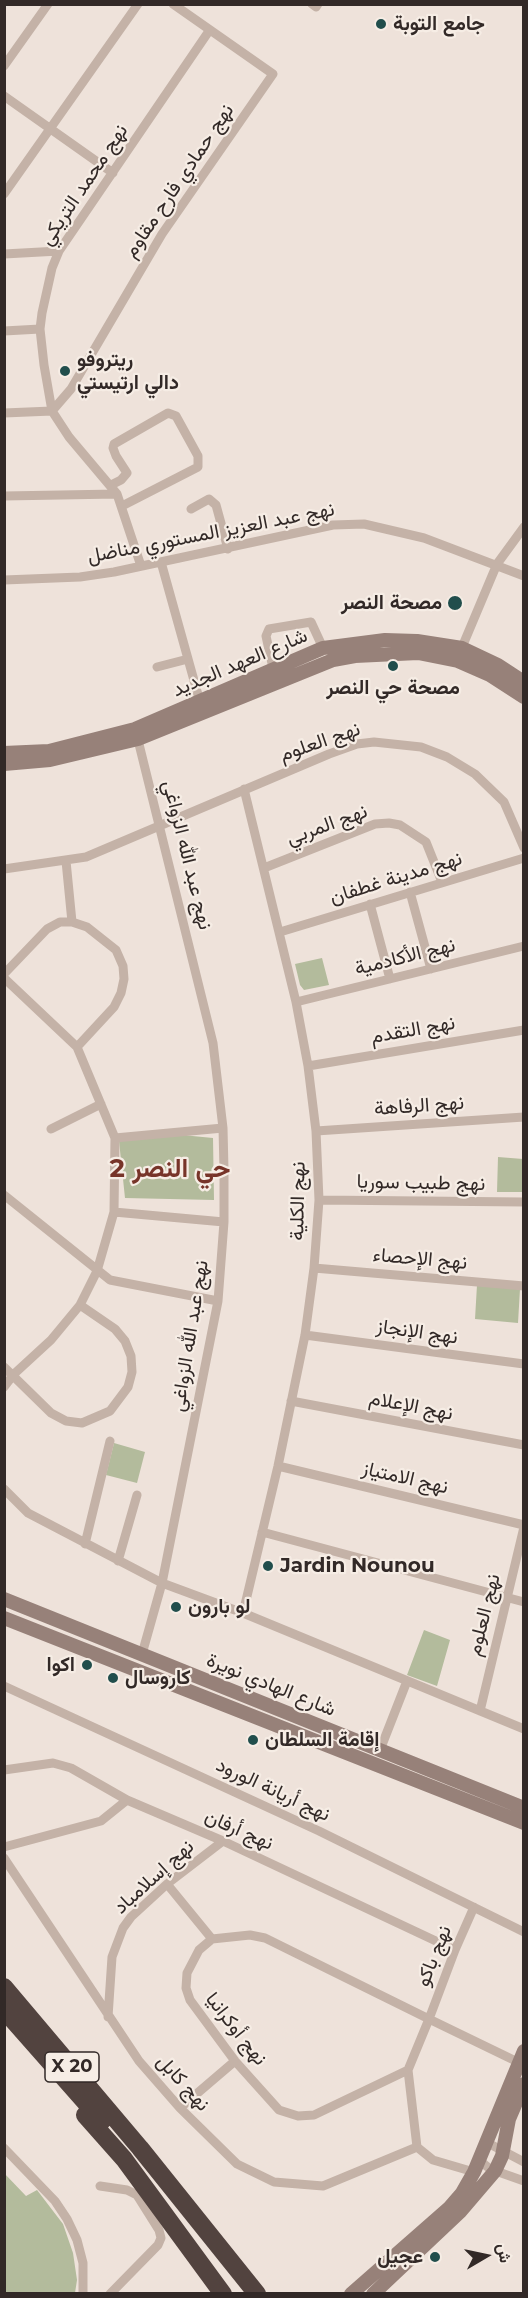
<!DOCTYPE html>
<meta charset="utf-8">
<style>
body{margin:0}
#map{position:relative;width:528px;height:2298px;overflow:hidden;background:#eee2da;font-family:Montserrat,Vazirmatn,sans-serif}
canvas{display:block}
.frame{position:absolute;inset:0;border:6px solid #322927;pointer-events:none}
.north{position:absolute;left:456px;top:2226px;width:60px;height:60px;-webkit-text-stroke:4px #f6ede5;paint-order:stroke;rotate:81deg;font-size:16px;font-weight:700;line-height:24px;text-align:center;color:#322927}
.north::after{content:'';display:block;margin:auto;width:21px;height:27px;background:#322927;clip-path:polygon(50% 0,100% 100%,50% 72%,0 100%)}
</style>
<div id="map">
<canvas width="528" height="2298"></canvas>
<div class="frame"></div>
<div class="north">ش</div>
</div>
<script>
const context = document.querySelector('canvas').getContext('2d');
context.lineJoin = 'round';
function fillPath(path, color) {
  context.fillStyle = color;
  context.fill(path, 'evenodd');
}
function shape(rows) {
  const path = new Path2D();
  for (const r of rows) {
    path.moveTo(r[0], r[1]);
    for (let i = 2; i < r.length; i += 2) path.lineTo(r[i], r[i + 1]);
  }
  return path;
}
function strokePath(path, color, width, dash) {
  context.strokeStyle = color;
  context.lineWidth = width;
  context.lineCap = dash ? 'butt' : 'round';
  context.setLineDash(dash || []);
  context.stroke(path);
}
function label(font, color, halo, rows, align = 'center') {
  context.font = font + ' Montserrat,Vazirmatn,sans-serif';
  context.lineWidth = 4.5;
  context.setLineDash([]);
  context.textBaseline = 'middle';
  context.strokeStyle = halo;
  context.fillStyle = color;
  for (const [text, x, y, turn = 0] of rows) {
    context.save();
    context.translate(x, y);
    context.rotate((+turn || 0) * Math.PI / 180);
    context.textAlign = isNaN(turn) ? turn : align;
    if (halo) context.strokeText(text, 0, 0);
    context.fillText(text, 0, 0);
    context.restore();
  }
}
fillPath(shape([
 [322,958,329,985,304,990,300,985,295,964],
 [182,1135,213,1138,214,1200,125,1198,119,1141],
 [498,1157,523,1159,523,1192,497,1192],
 [477,1285,520,1289,518,1323,475,1319],
 [114,1443,145,1452,137,1483,106,1475],
 [424,1630,450,1640,437,1686,407,1675],
 [4,2173,26,2196,37,2190,63,2224,73,2253,77,2280,75,2293,5,2293]
]), '#b3bb9c');
strokePath(shape([
 [312,4,316,7,318,4],
 [4,66,48,4],
 [4,96,113,173],
 [4,194,138,4],
 [4,254,59,251],
 [4,331,40,329],
 [52,411,71,389,162,234,273,74,173,4],
 [4,413,52,411],
 [111,485,121,480,127,473,116,456,113,448,114,444,168,413,176,416,198,456,198,467,122,506],
 [4,496,117,494],
 [191,509,209,499,216,505,228,549],
 [161,562,200,702],
 [141,566,117,494,69,437,52,411,44,365,40,329,42,313,52,268,59,251,209,31],
 [4,580,80,577,114,572,333,525,364,524,424,538,524,576],
 [460,652,497,564,524,527],
 [157,667,188,659],
 [273,668,266,636,269,629,311,622,323,648],
 [137,736,213,1043,223,1128,224,1170,224,1222,218,1301,162,1583,142,1654],
 [66,861,72,922],
 [264,868,375,824,389,823,400,825,426,842,442,882],
 [4,869,86,857,329,754,357,744,374,742,421,747,447,757,475,774,504,802,524,848],
 [410,892,431,969],
 [370,904,390,979],
 [280,932,524,858],
 [4,974,47,929,60,922,72,922,87,927,116,950,123,966,124,979,121,993,114,1007,77,1047],
 [4,978,77,1047,115,1138,114,1212,97,1271,80,1305,51,1340,14,1374,4,1387],
 [296,1002,524,946],
 [308,1066,524,1030],
 [51,1129,101,1104],
 [316,1131,524,1117],
 [115,1138,223,1128],
 [4,1195,110,1280,218,1301],
 [319,1200,524,1202],
 [114,1212,224,1222],
 [314,1268,524,1286],
 [305,1335,524,1364],
 [4,1367,51,1413,66,1421,82,1423,110,1411,128,1387,132,1372,131,1356,125,1341,115,1329,80,1305],
 [291,1401,524,1445],
 [278,1466,524,1525],
 [4,1489,28,1513,162,1583,243,1613,524,1729],
 [262,1532,524,1602],
 [85,1544,110,1441],
 [118,1561,137,1495],
 [243,1613,278,1466,305,1335,314,1268,319,1200,316,1131,308,1066,296,1002,244,789],
 [4,1686,319,1831,524,1932],
 [480,1711,524,1527],
 [380,1750,407,1681],
 [4,1770,53,1763,71,1768,127,1800,223,1841,455,1950],
 [4,1847,101,1821,127,1800],
 [4,1858,139,2061,180,2108,237,2164,274,2182,323,2186,417,2147],
 [167,1884,212,1939],
 [474,1907,455,1950,429,2019,408,2070,314,2115,298,2116,279,2110,235,2061,190,2000,186,1988,187,1973,199,1950,212,1939,250,1935,265,1938,429,2019,524,2065],
 [108,2017,112,1957,123,1928,131,1917,167,1884,223,1841],
 [408,2070,417,2147,433,2160,474,2172],
 [180,2108,235,2061],
 [486,2142,524,2162],
 [4,2148,55,2201,67,2219,77,2240,83,2263,83,2294],
 [479,2160,490,2169,524,2181],
 [100,2186,127,2190,137,2195,159,2230,161,2238,158,2245,110,2294]
]), '#c4b2a7', 9);
strokePath(shape([
 [4,753,49,751,135,729,323,648,385,640,417,641,462,648,498,665,524,682],
 [4,764,50,760,138,739,333,660,355,656,418,653,458,661,490,675,524,697],
 [4,1599,524,1808],
 [4,1618,524,1823],
 [351,2294,449,2208,462,2193,474,2172,524,2051],
 [373,2294,460,2212,495,2171,502,2156,509,2119,524,2084]
]), '#978179', 14);
strokePath(shape([
 [4,1987,140,2148,257,2294],
 [4,2010,102,2121],
 [85,2115,124,2159,223,2294]
]), '#52433f', 18);
for (const [x, y, r, color] of [
 [381,24,6,"#214e4c"],
 [65,371,6,"#214e4c"],
 [455,603,8,"#214e4c"],
 [393,666,6,"#214e4c"],
 [268,1566,6,"#214e4c"],
 [176,1607,6,"#214e4c"],
 [87,1665,6,"#214e4c"],
 [113,1678,6,"#214e4c"],
 [253,1740,6,"#214e4c"],
 [435,2257,6,"#214e4c"]
]) {
  const dot = new Path2D();
  dot.arc(x, y, r, 0, 2 * Math.PI);
  context.fillStyle = color;
  context.fill(dot);
  strokePath(dot, '#f6ede5', 2);
}
for (const [x, y, w] of [
 [72,2067,54]
]) {
  const box = new Path2D();
  box.roundRect(x - w / 2, y - 15, w, 30, 4.5);
  context.fillStyle = '#f6ede5';
  context.fill(box);
  strokePath(box, '#322927', 1.5);
}
label('bold 18px', '#322927', null, [
 ["X 20",72,2067]
]);
label('bold 20px', '#322927', '#f6ede5', [
 ["جامع التوبة",393,24],
 ["ريتروفو",77,360],
 ["دالي ارتيستي",77,383],
 ["مصحة النصر",442,603,"right"],
 ["مصحة حي النصر",393,688,"center"],
 ["Jardin Nounou",280,1566],
 ["لو بارون",188,1607],
 ["اكوا",75,1665,"right"],
 ["كاروسال",125,1678],
 ["إقامة السلطان",265,1740],
 ["عجيل",423,2257,"right"]
], 'left');
label('20px', '#322927', '#f6ede5', [
 ["نهج حمادي فارح مقاوم",179,181,-56],
 ["نهج محمد التريكي",84,185,-56],
 ["نهج عبد العزيز المستوري مناضل",211,533,-11],
 ["شارع العهد الجديد",240,663,-23],
 ["نهج العلوم",320,742,-19],
 ["نهج المربي",327,825,-20],
 ["نهج عبد الله الزواغي",187,855,76],
 ["نهج مدينة غطفان",396,878,-17],
 ["نهج الأكادمية",405,957,-14],
 ["نهج التقدم",413,1030,-10],
 ["نهج الرفاهة",419,1106,-4],
 ["نهج طبيب سوريا",421,1183,1],
 ["نهج الكلية",298,1201,-89],
 ["نهج الإحصاء",420,1259,5],
 ["نهج الإنجاز",417,1332,8],
 ["نهج عبد الله الزواغي",190,1336,-81],
 ["نهج الإعلام",411,1406,11],
 ["نهج الامتياز",405,1478,13],
 ["نهج العلوم",484,1615,-76],
 ["شارع الهادي نويرة",271,1685,22],
 ["نهج أريانة الورود",273,1790,25],
 ["نهج أرفان",239,1830,24],
 ["نهج إسلامباد",154,1877,-42],
 ["نهج باكو",434,1956,-68],
 ["نهج أوكرانيا",236,2029,52],
 ["نهج كابل",183,2083,48]
]);
label('bold 26px', '#773429', '#f6ede5', [
 ["حي النصر 2",170,1169]
]);
</script>
